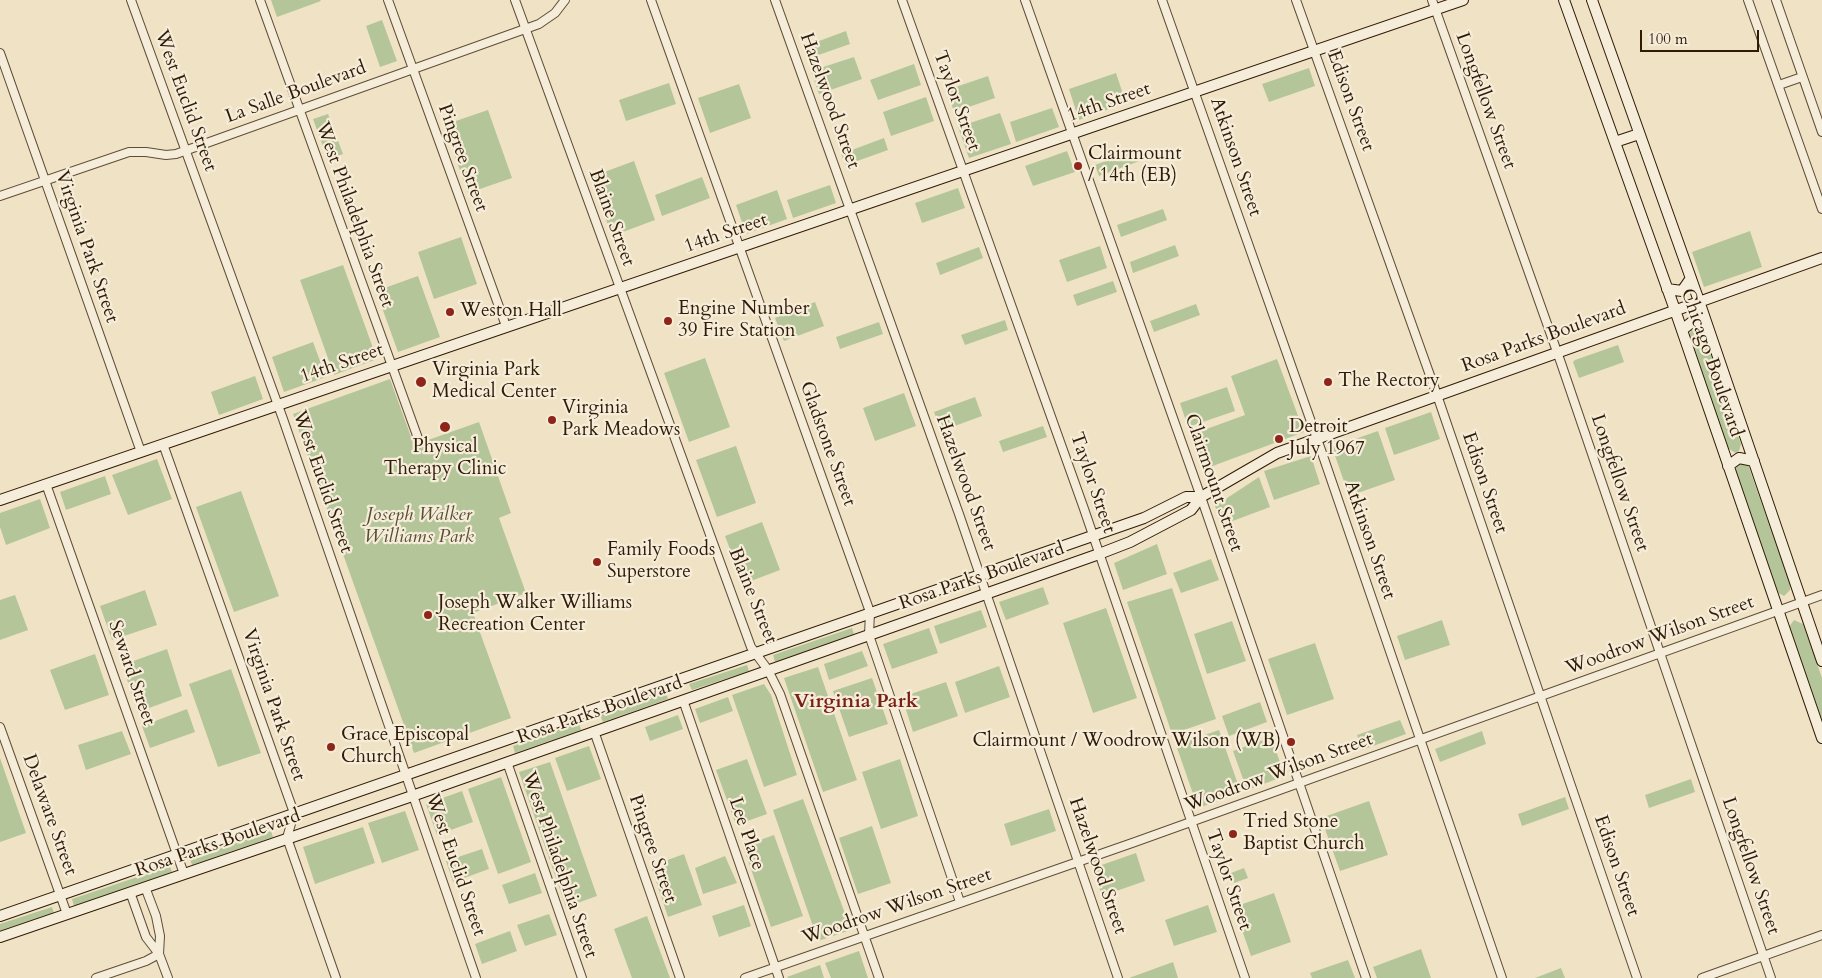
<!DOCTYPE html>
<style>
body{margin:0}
#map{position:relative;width:1822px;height:978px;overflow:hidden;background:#f0e3c5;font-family:Cardo,serif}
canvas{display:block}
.scale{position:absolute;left:1640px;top:30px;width:119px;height:22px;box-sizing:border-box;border:2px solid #2f1b06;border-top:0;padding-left:6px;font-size:15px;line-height:18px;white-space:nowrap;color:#2f1b06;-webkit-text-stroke:4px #f5edd9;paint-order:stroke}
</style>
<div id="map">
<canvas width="1822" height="978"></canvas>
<div class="scale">100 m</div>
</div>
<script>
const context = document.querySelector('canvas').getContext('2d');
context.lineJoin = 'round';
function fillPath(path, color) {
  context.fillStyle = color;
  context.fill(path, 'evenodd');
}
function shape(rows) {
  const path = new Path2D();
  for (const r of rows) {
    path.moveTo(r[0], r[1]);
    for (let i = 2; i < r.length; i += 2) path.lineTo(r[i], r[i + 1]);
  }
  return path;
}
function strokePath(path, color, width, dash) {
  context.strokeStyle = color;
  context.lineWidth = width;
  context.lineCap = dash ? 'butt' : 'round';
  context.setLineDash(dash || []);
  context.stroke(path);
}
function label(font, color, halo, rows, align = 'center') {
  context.font = font + ' Cardo,serif';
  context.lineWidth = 4.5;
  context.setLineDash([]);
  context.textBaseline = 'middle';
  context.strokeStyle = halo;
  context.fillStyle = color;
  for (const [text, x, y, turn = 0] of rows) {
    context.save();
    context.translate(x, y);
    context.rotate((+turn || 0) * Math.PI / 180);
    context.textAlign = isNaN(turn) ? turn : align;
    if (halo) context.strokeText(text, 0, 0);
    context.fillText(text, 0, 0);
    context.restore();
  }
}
fillPath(shape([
 [271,0,320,0,321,1,277,17],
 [382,20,397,61,380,67,366,26],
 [846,31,850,44,807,59,803,47],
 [854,57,862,79,819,94,811,71],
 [914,64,921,85,878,100,870,80],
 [1309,68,1315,86,1269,102,1262,84],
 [1116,73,1126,103,1079,120,1069,89],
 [988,76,995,98,954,112,947,90],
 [669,83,676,104,626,121,619,100],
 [739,84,751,118,710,133,698,98],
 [926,97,934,121,891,136,883,112],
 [1052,108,1059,127,1016,142,1010,122],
 [488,110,512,178,468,193,444,125],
 [1000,113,1011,144,969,158,958,127],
 [328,114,343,154,328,160,313,119],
 [884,138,888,150,846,165,841,154],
 [1141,148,1145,159,1099,176,1095,165],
 [1067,151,1075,172,1033,186,1025,166],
 [634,161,655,220,612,236,591,177],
 [702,177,710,198,662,216,655,195],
 [830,185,836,203,793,218,787,200],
 [958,188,965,208,922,223,915,203],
 [777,190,787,219,746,234,736,205],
 [1163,209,1167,220,1121,237,1117,225],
 [1750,231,1762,267,1704,287,1692,252],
 [461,237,477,284,434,299,418,252],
 [1175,245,1179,256,1133,273,1130,262],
 [1100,246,1107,268,1067,282,1059,260],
 [979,247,983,258,940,275,936,263],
 [343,265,377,359,334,375,300,280],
 [418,276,440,337,398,352,376,291],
 [1113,281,1117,292,1077,306,1073,295],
 [815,302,824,326,784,341,775,318],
 [1196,304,1200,315,1154,332,1150,321],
 [1005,320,1008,330,965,345,961,335],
 [879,322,883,334,840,349,836,337],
 [1696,326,1700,327,1703,330,1741,444,1739,451,1736,453,1727,448,1689,336,1692,327],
 [313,342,326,377,284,392,272,357],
 [1618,345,1624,362,1579,378,1573,362,1575,360],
 [705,358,730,427,689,442,664,373],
 [1277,359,1304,432,1202,470,1190,435,1245,415,1231,376],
 [255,376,263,399,219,415,211,392],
 [390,379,414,445,479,422,511,513,499,518,526,593,473,613,511,718,414,753,293,414],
 [1227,387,1235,411,1188,427,1180,403],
 [904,393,916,426,875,441,863,408],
 [975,397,982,416,941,431,934,412],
 [1431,412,1440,439,1394,455,1385,428],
 [1043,426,1047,437,1003,452,999,441],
 [1378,431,1395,480,1349,496,1332,447],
 [736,446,756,503,717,517,696,460],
 [1311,456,1320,484,1274,500,1264,471],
 [157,459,172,499,128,515,112,475],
 [1747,462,1790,584,1790,590,1784,596,1775,591,1735,472,1737,463],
 [105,476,111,494,66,510,60,492],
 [1259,477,1270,507,1222,525,1215,506],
 [241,491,279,596,234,612,196,507],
 [40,499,50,528,6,545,0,527,0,513],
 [762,522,780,570,743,584,725,536],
 [1157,544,1167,574,1123,590,1114,563],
 [1211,559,1219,580,1181,593,1173,573],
 [1043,587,1049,604,1006,620,999,602],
 [1172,588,1216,719,1172,734,1127,602],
 [145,590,157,625,112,640,100,606],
 [15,595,28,630,0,640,0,600],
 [1106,608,1137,698,1093,713,1063,623],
 [981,610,987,627,940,644,934,626],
 [1442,620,1450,645,1405,660,1397,636],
 [1794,620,1803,624,1822,678,1822,729,1789,627],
 [1232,621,1246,661,1207,674,1194,634],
 [852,628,854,634,775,662,773,655],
 [929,628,938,653,892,669,883,644],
 [1315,643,1334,699,1287,715,1268,659],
 [167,649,182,696,138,712,122,665],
 [862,651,868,666,829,680,824,664],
 [95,654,109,695,65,710,50,670],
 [747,665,749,671,692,690,689,684],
 [999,666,1010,697,965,713,955,682],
 [818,667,857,780,823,792,784,678],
 [231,669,261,753,218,767,189,684],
 [872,678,888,724,849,737,833,691],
 [946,682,958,716,913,732,902,697],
 [764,684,771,695,797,775,764,787,732,695],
 [666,693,668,699,603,722,600,715],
 [728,697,733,711,700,723,695,709],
 [1260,702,1267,722,1229,736,1222,716],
 [187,709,195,732,150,748,142,726],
 [678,715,683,729,650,741,645,727],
 [1400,720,1406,734,1362,750,1357,735],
 [579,723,581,730,515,753,513,746],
 [1219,730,1241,793,1198,808,1176,745],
 [122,731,131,754,86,770,78,745],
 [1482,731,1486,744,1440,762,1435,749],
 [1271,737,1285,776,1247,790,1233,751],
 [589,746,601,779,567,791,555,758],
 [0,758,26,833,0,842],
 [747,759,767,814,736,825,716,770],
 [900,759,918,816,881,829,862,772],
 [550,762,597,896,566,907,519,772],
 [501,777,531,862,498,874,468,789],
 [1691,779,1695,792,1649,808,1645,795],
 [462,791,473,822,437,835,426,804],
 [1565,797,1569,809,1522,826,1518,814],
 [803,799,851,930,818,941,773,810],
 [1369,801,1388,855,1340,871,1321,818],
 [1049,809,1056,831,1011,846,1004,824],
 [405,811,419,850,382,863,368,823],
 [872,826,891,883,858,894,839,838],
 [363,827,375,863,315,884,303,847],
 [271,831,273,837,192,865,190,859],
 [774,835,803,916,771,927,743,846],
 [482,849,489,869,453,882,446,861],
 [1136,853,1145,881,1102,896,1093,868],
 [684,854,702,905,668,917,651,866],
 [725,856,737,883,703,894,695,868],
 [170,866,172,872,74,906,72,899],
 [1244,868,1248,878,1234,883,1231,873],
 [535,873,542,893,509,904,502,885],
 [1274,893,1291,942,1251,956,1234,907],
 [744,905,751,926,719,937,712,916],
 [1208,905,1217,932,1174,946,1165,920],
 [52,907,54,913,0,931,0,924],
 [549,914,557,935,525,946,517,925],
 [647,916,670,978,632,978,614,929],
 [510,931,517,951,482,964,475,944],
 [1421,949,1431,978,1377,978,1373,967],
 [859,951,868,978,831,978,825,963],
 [1348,960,1355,978,1312,978,1310,973],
 [1173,962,1178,978,1129,978],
 [820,965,824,978,788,978,787,977],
 [1561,968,1565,978,1535,978]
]), '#b4c599');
const street = shape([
 [131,0,283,419,476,978],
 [260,0,419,441],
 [388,0,506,326],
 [515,0,751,647,768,670,780,694,879,978],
 [651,0,870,612,869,635,960,902],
 [775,0,959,514,1118,978],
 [902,0,1083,506,1245,978],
 [1025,0,1201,497,1366,978],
 [1162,0,1321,450,1502,978],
 [1296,0,1437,395,1637,978],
 [1432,0,1561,363,1771,978],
 [1748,0,1822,209],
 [1776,0,1822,132],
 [0,53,141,452],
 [1779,85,1802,77],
 [0,196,129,152,146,152,166,155,176,154,539,24,555,13,565,0],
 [163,444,294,813,287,838,336,978],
 [46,484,184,874],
 [683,700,779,978],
 [0,727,67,914],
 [594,731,680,978],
 [507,762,582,978],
 [145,887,156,916,160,936,159,954],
 [130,892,146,937,159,954,168,978],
 [96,978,146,961,159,954],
 [745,978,1135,842,1822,595],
 [1702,978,1822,935]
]);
const secondary = shape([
 [1564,0,1675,310,1822,738],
 [1592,0,1699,301,1822,661],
 [1615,142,1639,134],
 [1667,289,1682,291,1691,278],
 [1682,330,1692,322,1707,325],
 [1728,466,1739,458,1754,461],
 [0,500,1463,0],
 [0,916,1144,518,1186,497,1201,497],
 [0,937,415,795,1099,554,1130,542,1191,510,1201,497,1277,453,1822,258]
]);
strokePath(street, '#5f4d36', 10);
strokePath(secondary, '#2f1b06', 12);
strokePath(street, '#f5edd9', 8);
strokePath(secondary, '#f5edd9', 10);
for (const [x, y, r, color] of [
 [1078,166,5,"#8f2418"],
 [450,312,5,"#8f2418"],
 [668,321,5,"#8f2418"],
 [421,382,6,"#8f2418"],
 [1328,382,5,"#8f2418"],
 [552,420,5,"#8f2418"],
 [445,427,6,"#8f2418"],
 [1279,439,5,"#8f2418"],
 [597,562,5,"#8f2418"],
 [428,615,5,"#8f2418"],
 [1291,742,5,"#8f2418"],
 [331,747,5,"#8f2418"],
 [1233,834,5,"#8f2418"]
]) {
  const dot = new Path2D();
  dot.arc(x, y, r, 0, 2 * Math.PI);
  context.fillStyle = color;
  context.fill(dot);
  strokePath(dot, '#f5edd9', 2);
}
label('19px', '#2f1b06', '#f5edd9', [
 ["La Salle Boulevard",296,93,-20],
 ["West Euclid Street",185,101,70],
 ["Hazelwood Street",829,101,70],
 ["Taylor Street",956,101,70],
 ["Edison Street",1350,101,70],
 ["Longfellow Street",1485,101,70],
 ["14th Street",1109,103,-19],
 ["Atkinson Street",1235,157,71],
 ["Pingree Street",462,158,70],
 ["West Philadelphia Street",354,215,70],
 ["Blaine Street",611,218,70],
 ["14th Street",726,234,-19],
 ["Virginia Park Street",86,247,71],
 ["Rosa Parks Boulevard",1544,338,-20],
 ["Chicago Boulevard",1711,363,71],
 ["14th Street",342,364,-19],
 ["Gladstone Street",827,444,70],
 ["West Euclid Street",322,482,71],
 ["Hazelwood Street",965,483,70],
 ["Taylor Street",1092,483,71],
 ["Clairmount Street",1213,483,71],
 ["Edison Street",1484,483,71],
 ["Longfellow Street",1619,483,71],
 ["Atkinson Street",1369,540,71],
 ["Rosa Parks Boulevard",982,577,-19],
 ["Blaine Street",752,596,68],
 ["Woodrow Wilson Street",1660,636,-20],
 ["Seward Street",131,673,71],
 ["Virginia Park Street",273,705,71],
 ["Rosa Parks Boulevard",600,711,-19],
 ["Woodrow Wilson Street",1279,773,-20],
 ["Delaware Street",49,815,70],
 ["Lee Place",746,834,71],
 ["Rosa Parks Boulevard",218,844,-19],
 ["Pingree Street",652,849,71],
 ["West Euclid Street",455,865,71],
 ["West Philadelphia Street",559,865,71],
 ["Hazelwood Street",1097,866,71],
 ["Edison Street",1616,866,71],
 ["Longfellow Street",1750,866,71],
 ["Taylor Street",1228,880,71],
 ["Woodrow Wilson Street",897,907,-19]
]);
label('19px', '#2f1b06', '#f5edd9', [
 ["Clairmount",1088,155],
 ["/ 14th (EB)",1088,177],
 ["Engine Number",678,310],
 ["39 Fire Station",678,332],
 ["Weston Hall",460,312],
 ["Virginia Park",432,371],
 ["Medical Center",432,393],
 ["The Rectory",1338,382],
 ["Virginia",562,409],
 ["Park Meadows",562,431],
 ["Detroit",1289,428],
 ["July 1967",1289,450],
 ["Physical",445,448,"center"],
 ["Therapy Clinic",445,470,"center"],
 ["Family Foods",607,551],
 ["Superstore",607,573],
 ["Joseph Walker Williams",438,604],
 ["Recreation Center",438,626],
 ["Grace Episcopal",341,736],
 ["Church",341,758],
 ["Clairmount / Woodrow Wilson (WB)",1281,742,"right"],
 ["Tried Stone",1243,823],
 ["Baptist Church",1243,845]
], 'left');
label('italic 19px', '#574e32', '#f5edd9', [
 ["Joseph Walker",419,516],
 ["Williams Park",419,538]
]);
label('bold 20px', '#7a1f14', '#f5edd9', [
 ["Virginia Park",856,702]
]);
</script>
